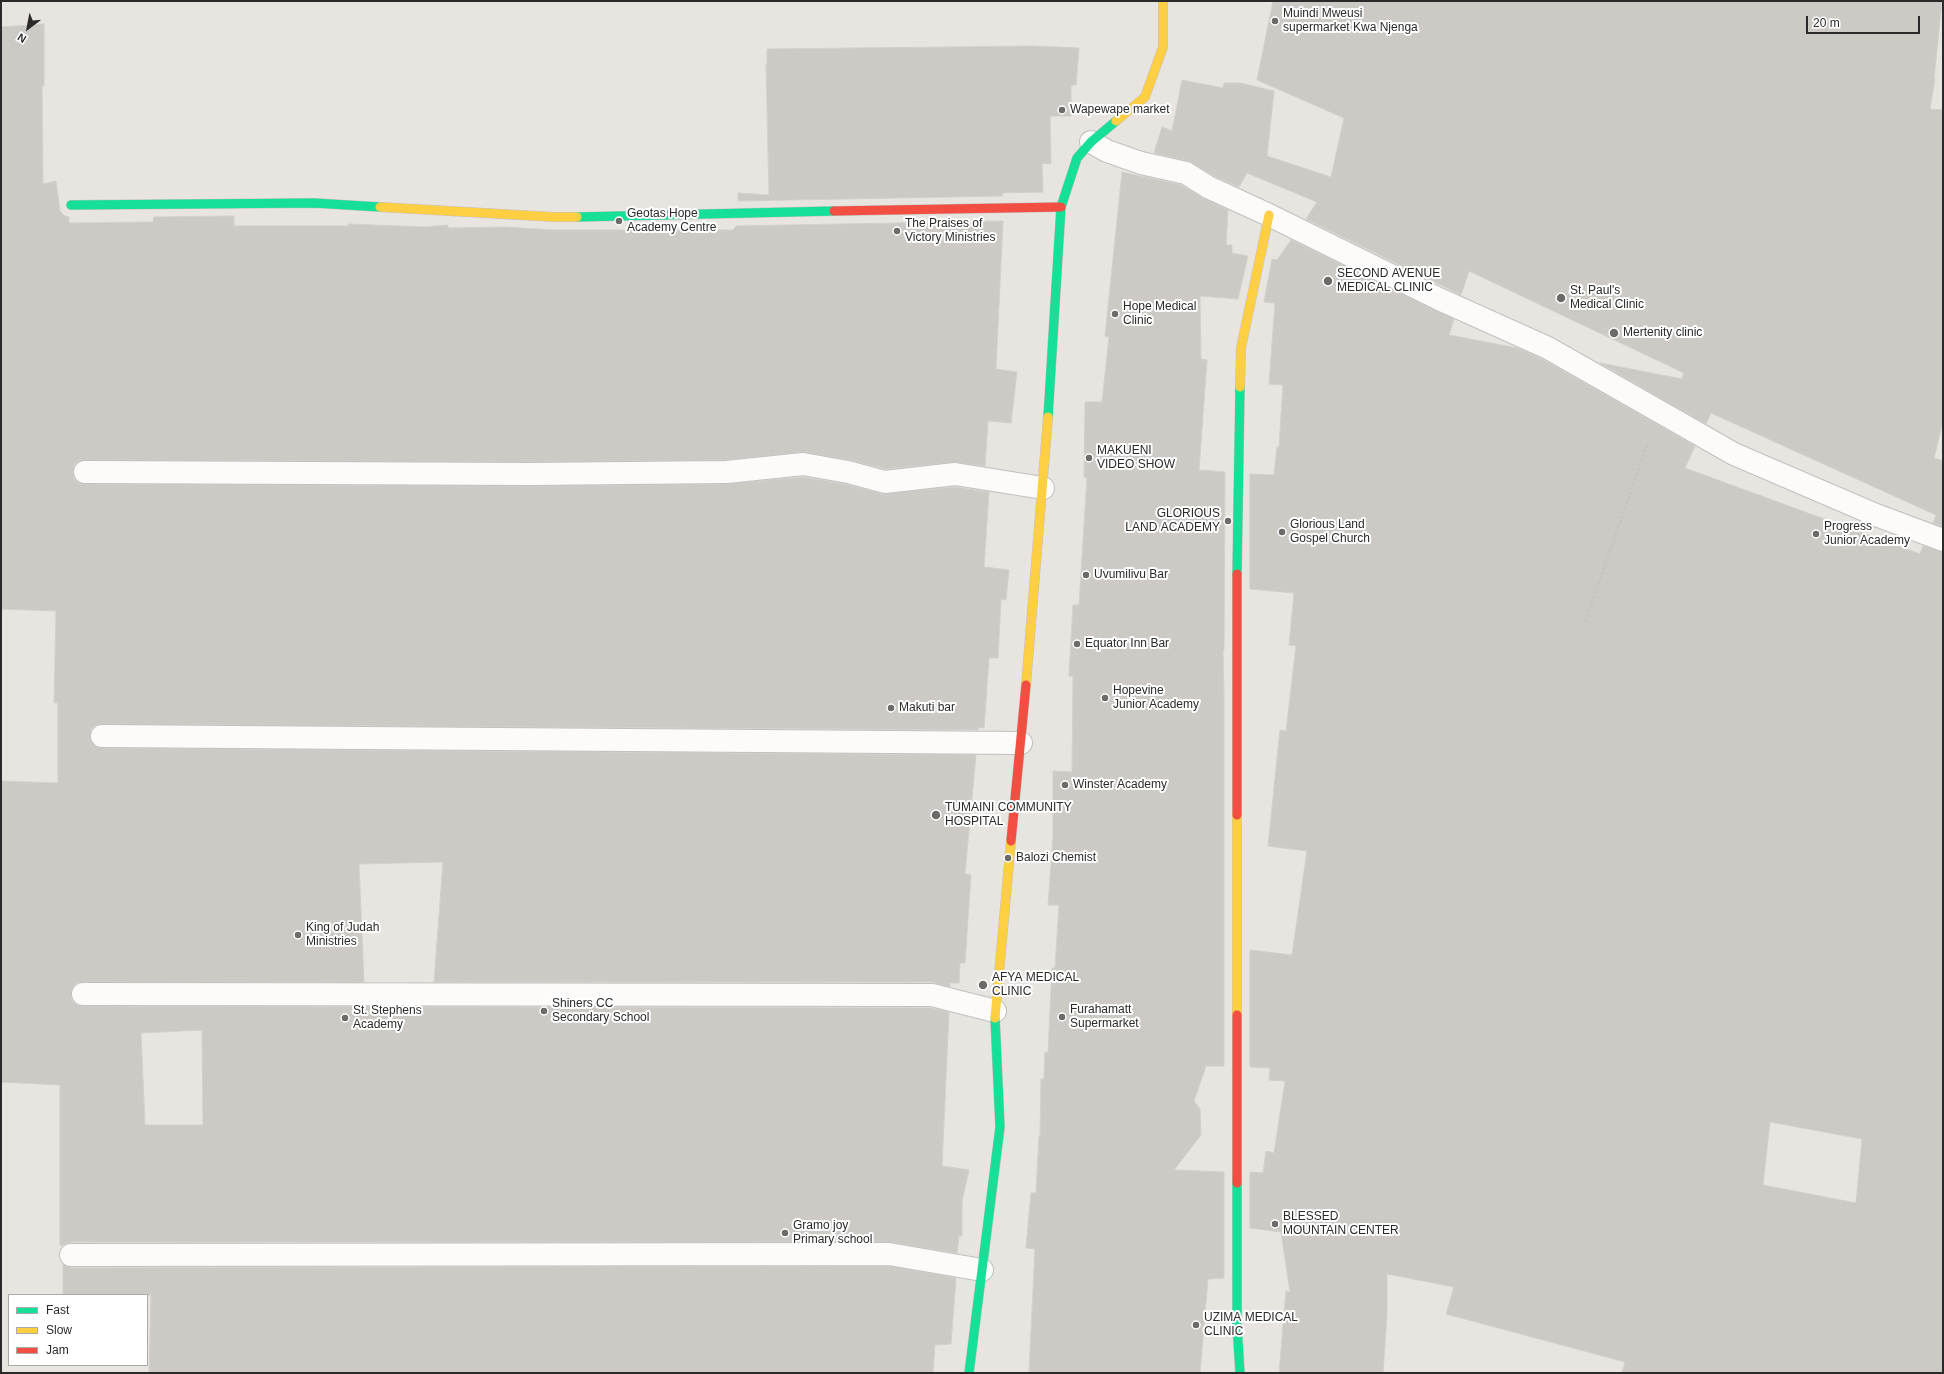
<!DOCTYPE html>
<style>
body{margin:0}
#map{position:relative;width:1944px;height:1374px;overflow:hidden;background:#e8e4df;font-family:Helvetica,sans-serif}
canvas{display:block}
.frame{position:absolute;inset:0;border:2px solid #2a2a2a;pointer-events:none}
.legend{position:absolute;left:8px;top:1294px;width:140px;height:72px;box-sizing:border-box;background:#fff;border:1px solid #aaa;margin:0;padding:5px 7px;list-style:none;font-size:12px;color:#2a2a2a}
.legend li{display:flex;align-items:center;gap:8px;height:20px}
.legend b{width:20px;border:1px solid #aaa}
.north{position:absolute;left:8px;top:8px;width:40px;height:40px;-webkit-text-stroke:3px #fff;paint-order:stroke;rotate:212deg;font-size:11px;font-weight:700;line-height:16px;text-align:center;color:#2a2a2a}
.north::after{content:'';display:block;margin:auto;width:14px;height:18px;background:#2a2a2a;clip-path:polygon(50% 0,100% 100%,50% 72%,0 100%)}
.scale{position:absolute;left:1806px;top:16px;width:114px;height:18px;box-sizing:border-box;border:2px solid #2a2a2a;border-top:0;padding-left:5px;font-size:12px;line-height:14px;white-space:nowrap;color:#2a2a2a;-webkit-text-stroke:3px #fff;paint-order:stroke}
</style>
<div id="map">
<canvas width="1944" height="1374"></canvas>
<div class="frame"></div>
<ul class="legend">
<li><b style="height:5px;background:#16e098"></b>Fast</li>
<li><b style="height:5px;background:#ffcf43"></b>Slow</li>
<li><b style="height:5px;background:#f24e42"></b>Jam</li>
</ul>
<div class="north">N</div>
<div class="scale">20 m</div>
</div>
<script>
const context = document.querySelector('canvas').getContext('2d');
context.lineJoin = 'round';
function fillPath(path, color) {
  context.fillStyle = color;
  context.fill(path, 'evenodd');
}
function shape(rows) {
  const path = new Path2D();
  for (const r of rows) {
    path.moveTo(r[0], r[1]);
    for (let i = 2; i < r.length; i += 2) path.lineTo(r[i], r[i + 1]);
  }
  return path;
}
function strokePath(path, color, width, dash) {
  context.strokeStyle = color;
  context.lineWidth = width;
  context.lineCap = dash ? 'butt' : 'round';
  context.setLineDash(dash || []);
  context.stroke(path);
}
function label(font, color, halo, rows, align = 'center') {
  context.font = font + ' Helvetica,sans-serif';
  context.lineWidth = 4;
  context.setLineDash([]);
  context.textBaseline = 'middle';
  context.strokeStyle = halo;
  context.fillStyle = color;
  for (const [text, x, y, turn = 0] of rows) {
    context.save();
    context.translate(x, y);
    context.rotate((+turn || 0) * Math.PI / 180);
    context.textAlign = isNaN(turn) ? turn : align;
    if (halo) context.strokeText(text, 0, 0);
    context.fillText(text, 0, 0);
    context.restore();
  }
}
const building = shape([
 [1273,1,1942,1,1934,79,1935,79,1930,109,1943,110,1943,421,1934,458,1943,461,1943,527,1933,523,1936,515,1711,413,1706,424,1600,363,1682,379,1684,373,1469,271,1461,295,1306,219,1317,202,1247,173,1239,187,1214,176,1189,161,1154,153,1162,127,1172,131,1182,80,1223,88,1224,83,1240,83,1274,91,1267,156,1331,177,1344,118,1257,80,1273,1],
 [44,24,44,86,42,86,43,184,56,181,60,211,65,216,69,217,69,223,153,222,154,217,234,216,234,226,348,226,348,224,424,227,448,225,448,228,505,227,554,230,733,230,736,226,1003,221,996,369,1017,372,1011,423,988,421,985,466,954,462,886,469,850,460,802,452,726,460,530,462,85,460,78,461,74,465,73,472,74,479,79,483,85,484,530,486,727,484,803,477,845,484,882,494,955,487,989,492,984,567,1009,570,1006,600,1001,599,998,658,989,658,984,728,979,727,978,730,102,724,96,725,91,729,90,736,91,742,96,747,102,748,976,755,965,874,971,875,965,963,960,963,959,983,950,983,950,987,932,982,434,982,443,862,359,864,364,982,83,982,76,983,72,988,71,994,72,1001,77,1005,83,1006,930,1008,949,1012,942,1166,969,1170,962,1201,962,1236,959,1236,957,1253,889,1242,71,1242,60,1246,60,1085,1,1082,1,781,58,783,58,703,54,703,56,611,1,609,1,27,44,24],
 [202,1030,203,1125,145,1125,141,1033,202,1030],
 [1033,46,1079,48,1076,85,1071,85,1071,116,1050,116,1051,164,1042,163,1043,192,1002,193,1003,196,738,201,738,193,769,195,766,64,767,64,767,49,1033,46],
 [1122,172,1181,185,1203,198,1228,210,1226,245,1232,245,1232,253,1248,256,1238,299,1200,296,1201,359,1207,360,1199,470,1225,472,1224,650,1223,650,1224,696,1224,1066,1206,1066,1194,1101,1200,1109,1201,1135,1174,1170,1224,1172,1224,1278,1208,1279,1200,1373,1029,1373,1035,1249,1026,1248,1031,1193,1036,1193,1039,1136,1040,1136,1041,1079,1044,1079,1045,1052,1048,1053,1052,968,1055,968,1059,905,1048,905,1053,838,1053,771,1072,772,1073,676,1069,676,1073,605,1079,605,1087,478,1084,477,1085,402,1102,402,1109,337,1105,336,1122,172],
 [1291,240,1454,319,1449,335,1517,348,1542,359,1695,446,1685,468,1920,554,1923,546,1943,552,1943,1373,1622,1373,1625,1362,1446,1314,1454,1287,1387,1274,1387,1315,1383,1373,1279,1373,1286,1291,1290,1292,1281,1232,1250,1228,1250,1172,1263,1173,1266,1151,1274,1153,1285,1081,1269,1080,1270,1068,1250,1067,1250,950,1292,955,1307,851,1268,846,1280,730,1286,731,1296,646,1289,645,1294,593,1250,589,1250,474,1274,475,1277,447,1279,447,1283,385,1269,384,1275,303,1264,302,1272,259,1277,260,1291,240],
 [1770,1122,1862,1139,1856,1203,1763,1185,1770,1122],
 [63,1264,71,1268,888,1266,956,1278,951,1344,935,1345,933,1373,149,1373,151,1295,63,1295,63,1264]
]);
fillPath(building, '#cdcac6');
strokePath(building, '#d3d0cb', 1);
const street = shape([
 [1091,142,1107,151,1141,163,1186,173,1208,187,1269,215,1439,299,1548,348,1734,454,1876,515,1943,540],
 [85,472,530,474,727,472,803,464,848,472,885,482,955,474,1043,488],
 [102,736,1021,743],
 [83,994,932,995,995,1011],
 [71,1255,889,1254,982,1270]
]);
const fast = shape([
 [71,205,314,203,380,207],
 [577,217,834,211],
 [1048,417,1061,207,1077,158,1091,142,1116,121],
 [1237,574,1240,387],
 [1237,1183,1237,1325,1240,1373],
 [969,1373,1000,1127,995,1018]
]);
const slow = shape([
 [1116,121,1145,97,1163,47,1163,1],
 [380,207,554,217,577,217],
 [1240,387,1241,348,1269,215],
 [1026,685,1048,417],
 [1237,815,1237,1015],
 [995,1018,1011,841]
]);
const jam = shape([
 [834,211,1061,207],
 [1237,574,1237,815],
 [1011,841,1026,685],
 [1237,1015,1237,1183]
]);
strokePath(street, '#c1c0c1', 24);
strokePath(fast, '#c1c0c1', 10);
strokePath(slow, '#c1c0c1', 10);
strokePath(jam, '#c1c0c1', 10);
strokePath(shape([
 [1585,622,1648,442]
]), '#c5c4c4', 2.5, [3, 2]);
strokePath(street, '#fcfbfa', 22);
strokePath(fast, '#16e098', 9);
strokePath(slow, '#ffcf43', 9);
strokePath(jam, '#f24e42', 9);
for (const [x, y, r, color] of [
 [1275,21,4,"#6c6b69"],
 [1062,110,4,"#6c6b69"],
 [619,221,4,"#6c6b69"],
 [897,231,4,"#6c6b69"],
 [1328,281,5,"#6c6b69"],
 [1561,298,5,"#6c6b69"],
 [1115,314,4,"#6c6b69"],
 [1614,333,5,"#6c6b69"],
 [1089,458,4,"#6c6b69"],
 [1228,521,4,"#6c6b69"],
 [1282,532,4,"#6c6b69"],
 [1816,534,4,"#6c6b69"],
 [1086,575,4,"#6c6b69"],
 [1077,644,4,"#6c6b69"],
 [1105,698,4,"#6c6b69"],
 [891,708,4,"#6c6b69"],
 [1065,785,4,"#6c6b69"],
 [936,815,5,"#6c6b69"],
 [1008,858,4,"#6c6b69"],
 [298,935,4,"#6c6b69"],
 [983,985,5,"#6c6b69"],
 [544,1011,4,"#6c6b69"],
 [1062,1017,4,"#6c6b69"],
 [345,1018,4,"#6c6b69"],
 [1275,1224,4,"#6c6b69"],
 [785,1233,4,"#6c6b69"],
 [1196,1325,4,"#6c6b69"]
]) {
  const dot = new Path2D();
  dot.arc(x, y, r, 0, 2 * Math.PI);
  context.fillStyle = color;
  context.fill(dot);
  strokePath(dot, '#fff', 1.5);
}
label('12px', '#2a2a2a', '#fff', [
 ["Muindi Mweusi",1283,14],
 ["supermarket Kwa Njenga",1283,28],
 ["Wapewape market",1070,110],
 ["Geotas Hope",627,214],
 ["Academy Centre",627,228],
 ["The Praises of",905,224],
 ["Victory Ministries",905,238],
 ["SECOND AVENUE",1337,274],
 ["MEDICAL CLINIC",1337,288],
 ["St. Paul's",1570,291],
 ["Medical Clinic",1570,305],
 ["Hope Medical",1123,307],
 ["Clinic",1123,321],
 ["Mertenity clinic",1623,333],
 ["MAKUENI",1097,451],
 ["VIDEO SHOW",1097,465],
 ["GLORIOUS",1220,514,"right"],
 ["LAND ACADEMY",1220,528,"right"],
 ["Glorious Land",1290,525],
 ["Gospel Church",1290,539],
 ["Progress",1824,527],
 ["Junior Academy",1824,541],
 ["Uvumilivu Bar",1094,575],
 ["Equator Inn Bar",1085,644],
 ["Hopevine",1113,691],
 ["Junior Academy",1113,705],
 ["Makuti bar",899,708],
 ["Winster Academy",1073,785],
 ["TUMAINI COMMUNITY",945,808],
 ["HOSPITAL",945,822],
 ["Balozi Chemist",1016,858],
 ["King of Judah",306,928],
 ["Ministries",306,942],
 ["AFYA MEDICAL",992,978],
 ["CLINIC",992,992],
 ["Shiners CC",552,1004],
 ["Secondary School",552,1018],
 ["Furahamatt",1070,1010],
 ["Supermarket",1070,1024],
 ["St. Stephens",353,1011],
 ["Academy",353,1025],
 ["BLESSED",1283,1217],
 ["MOUNTAIN CENTER",1283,1231],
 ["Gramo joy",793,1226],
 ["Primary school",793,1240],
 ["UZIMA MEDICAL",1204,1318],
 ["CLINIC",1204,1332]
], 'left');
</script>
